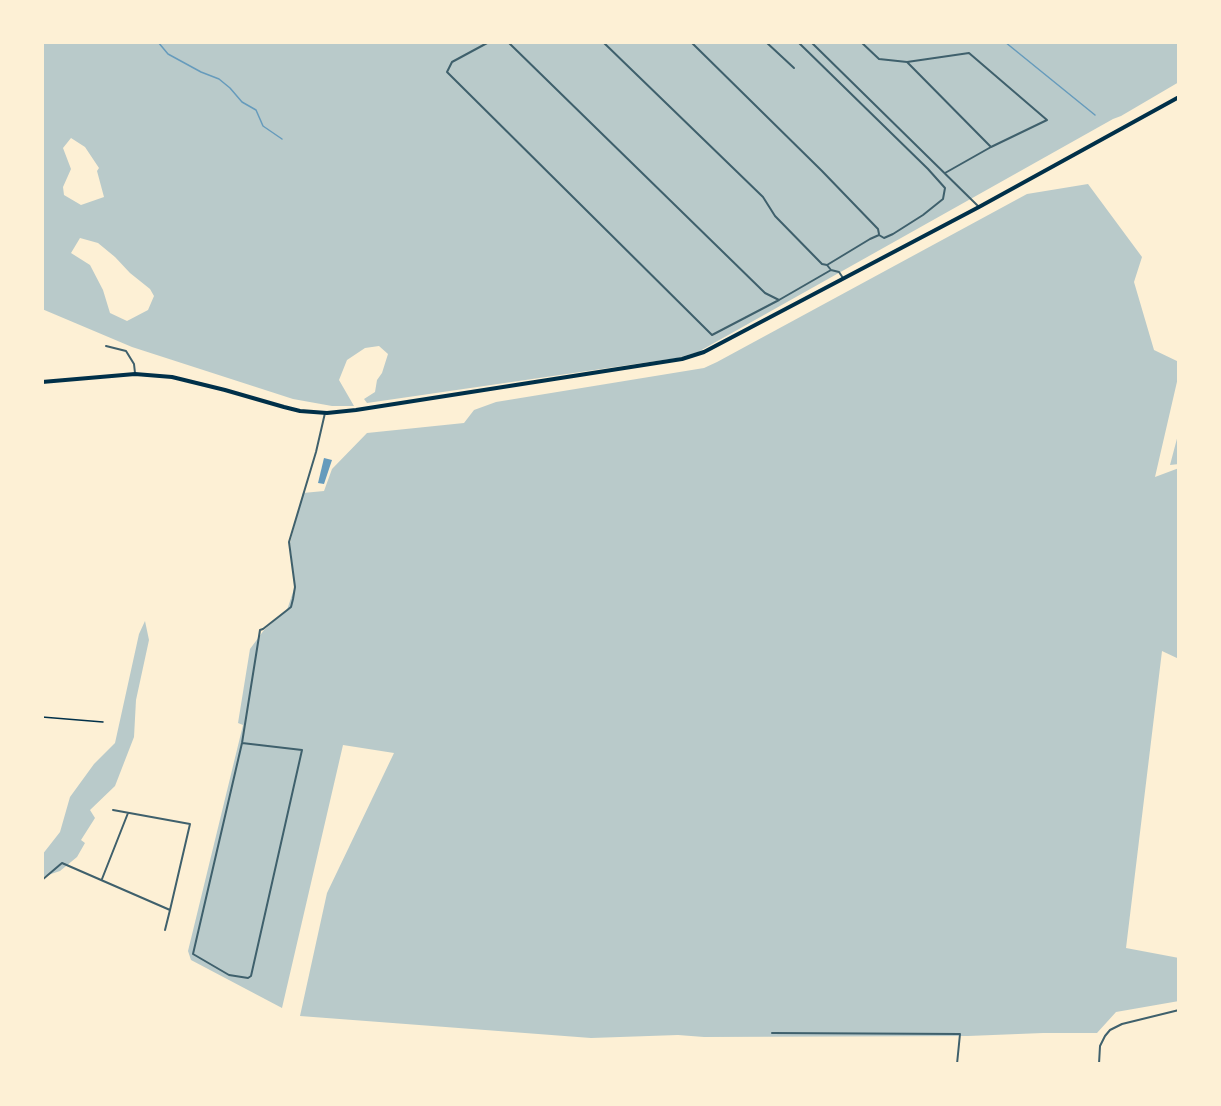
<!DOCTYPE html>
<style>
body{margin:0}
#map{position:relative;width:1221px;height:1106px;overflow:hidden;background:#fdf0d5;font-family:Arial,sans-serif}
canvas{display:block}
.frame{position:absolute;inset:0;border:44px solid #fdf0d5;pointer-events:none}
</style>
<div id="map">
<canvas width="1221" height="1106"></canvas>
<div class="frame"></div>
</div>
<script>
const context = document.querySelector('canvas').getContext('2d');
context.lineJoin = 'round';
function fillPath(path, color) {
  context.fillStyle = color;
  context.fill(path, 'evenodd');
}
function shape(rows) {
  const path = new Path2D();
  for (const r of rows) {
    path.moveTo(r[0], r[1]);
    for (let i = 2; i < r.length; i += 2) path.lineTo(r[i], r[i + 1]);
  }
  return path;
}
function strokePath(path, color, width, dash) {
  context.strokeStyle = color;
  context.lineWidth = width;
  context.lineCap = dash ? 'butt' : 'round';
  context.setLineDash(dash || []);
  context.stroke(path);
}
fillPath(shape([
 [42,42,1179,42,1179,82,1121,116,1113,119,698,352,677,358,367,403,364,399,375,392,377,380,382,373,388,354,379,346,365,348,347,360,339,380,354,406,332,406,293,399,132,347,42,309],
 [71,138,85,147,99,168,97,171,104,197,81,205,64,195,63,187,71,169,63,148],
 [80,238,98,243,115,257,130,273,150,289,154,296,148,310,127,321,110,313,103,290,90,265,71,253],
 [1088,184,1142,257,1134,282,1154,350,1179,362,1179,373,1155,477,1179,468,1179,659,1162,651,1126,948,1179,958,1179,1001,1116,1012,1097,1033,1043,1033,968,1036,704,1037,678,1035,591,1038,300,1016,327,893,394,753,343,745,282,1008,191,960,188,951,243,725,238,723,250,649,264,630,287,610,295,586,290,543,303,493,324,491,332,469,367,433,464,423,474,410,496,402,704,368,717,362,1027,194],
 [1179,431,1179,464,1170,465],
 [145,621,149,640,136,700,134,737,115,786,90,810,95,818,81,840,85,843,77,857,60,871,42,877,42,855,60,832,70,797,94,764,115,743,139,634]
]), '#b9caca');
fillPath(shape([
 [324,458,332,460,324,484,318,483]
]), '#669bbc');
strokePath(shape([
 [158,42,168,54,201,72,219,79,230,88,242,102,256,110,263,126,282,139],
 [1005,42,1095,115]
]), '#669bbc', 1.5);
strokePath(shape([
 [42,717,103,722]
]), '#003049', 1.5);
strokePath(shape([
 [489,42,452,62,447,72,712,335,779,300,831,270],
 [508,42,765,293,779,300],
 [603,42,763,197,775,216,822,264,827,265,831,270,839,272,843,278],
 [691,42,822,171,878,229,879,234],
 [766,42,794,68],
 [798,42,928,169,945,188,943,199,923,215,893,234,884,238,879,235,870,239,827,265],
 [811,42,979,207],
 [861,42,879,59,907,62,969,53,1047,120,991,147,945,173],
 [907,62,991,147],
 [106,346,126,351,134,364,135,373],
 [242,743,302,750,251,976,248,978,229,975,193,954,242,743,260,630,263,629,286,611,291,607,293,599,295,587,289,542,316,452,325,413],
 [102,879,128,813],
 [42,880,62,863,170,910,190,824,113,810],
 [165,930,170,910],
 [772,1033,960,1034,957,1064],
 [1099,1064,1100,1046,1105,1036,1110,1030,1122,1024,1179,1010]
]), '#3f606c', 2);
strokePath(shape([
 [42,382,135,374,172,377,225,390,284,407,300,411,327,413,356,410,682,359,704,352,979,207,1179,97]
]), '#003049', 4);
</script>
